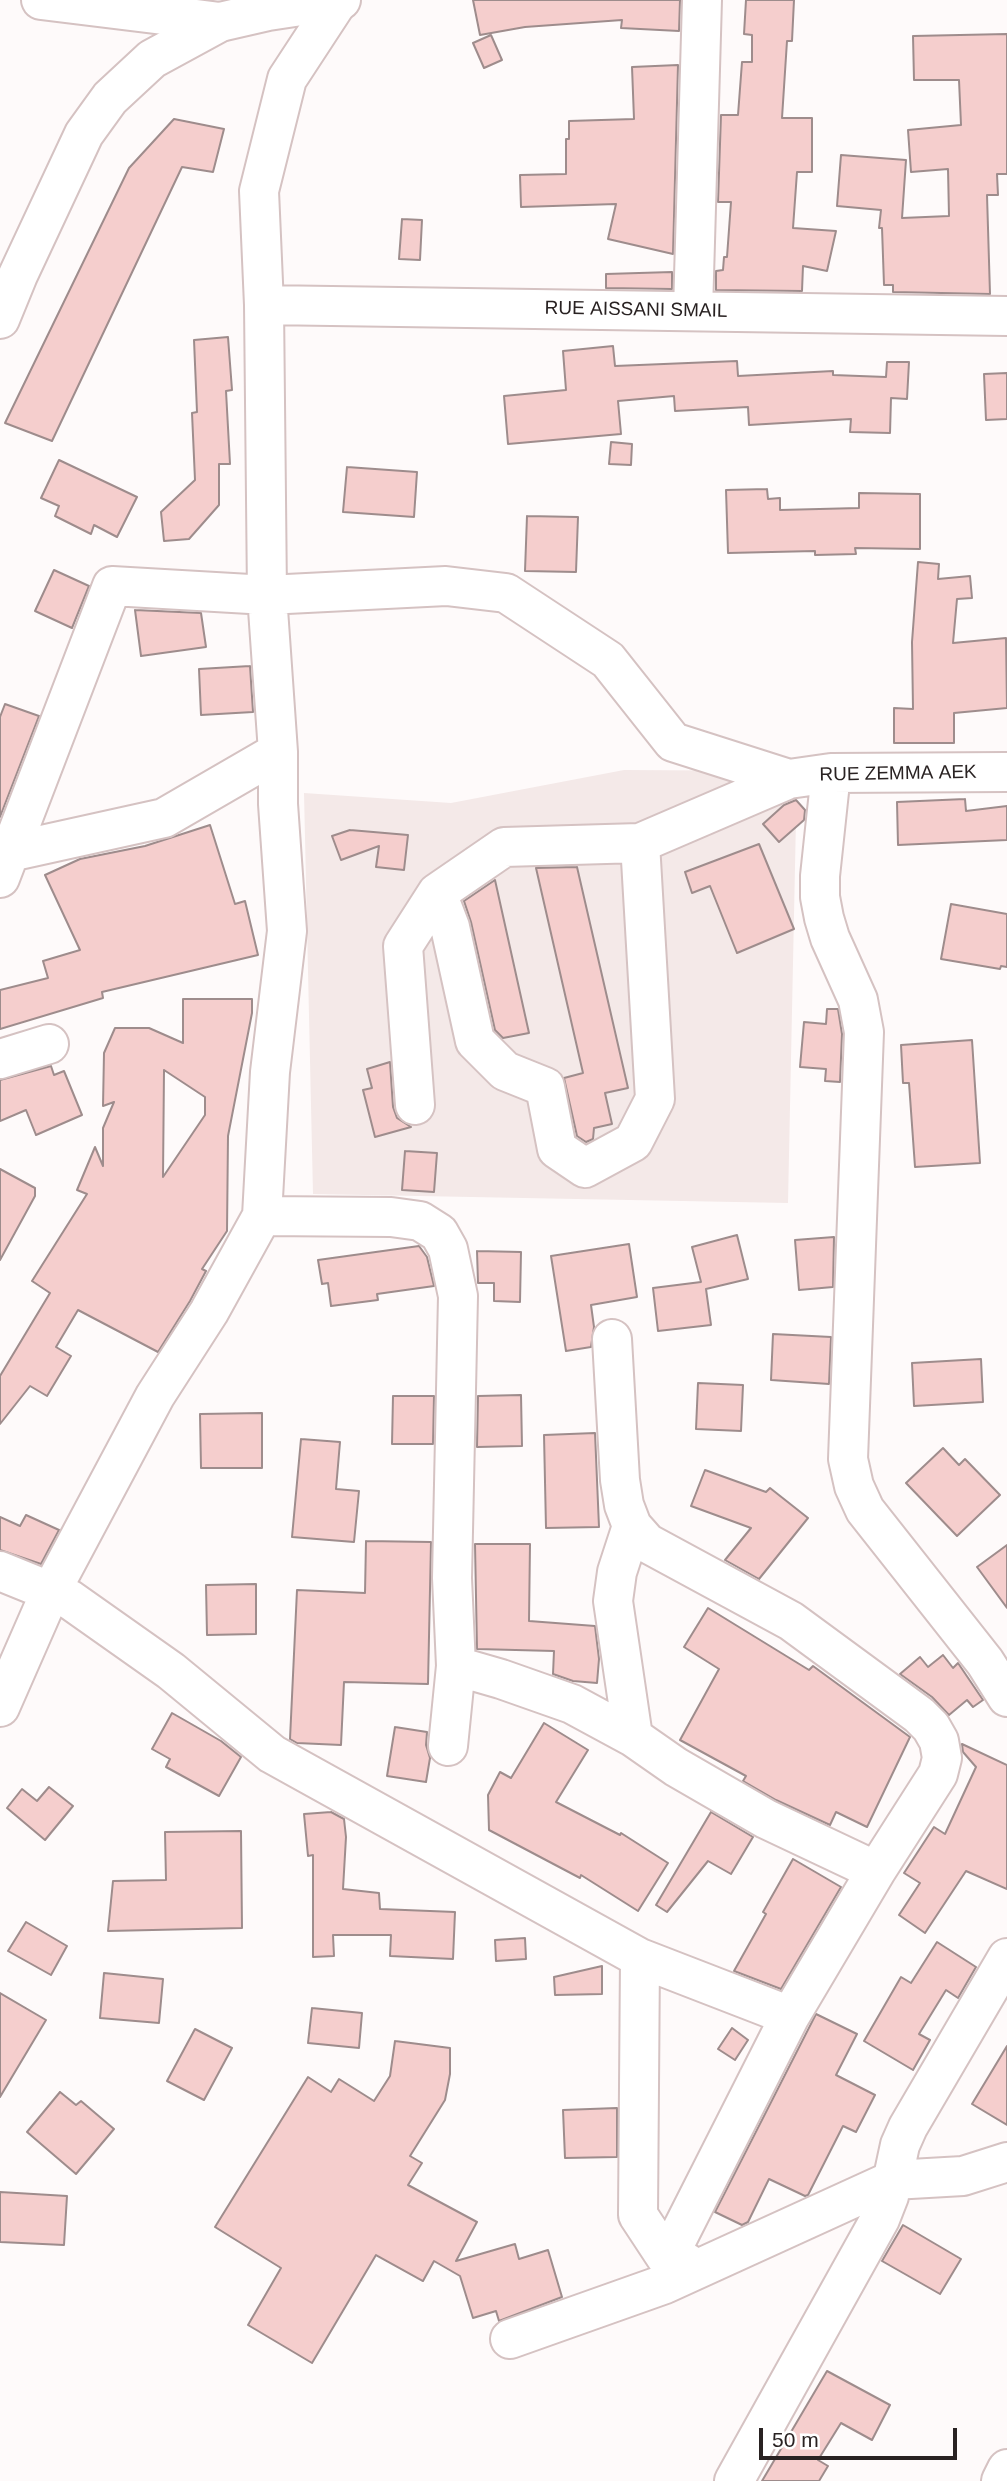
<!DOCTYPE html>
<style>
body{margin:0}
#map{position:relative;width:1007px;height:2481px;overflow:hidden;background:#fefafa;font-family:Helvetica,sans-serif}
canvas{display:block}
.scale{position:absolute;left:759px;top:2428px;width:198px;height:32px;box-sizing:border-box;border:4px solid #292222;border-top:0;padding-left:9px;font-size:21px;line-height:24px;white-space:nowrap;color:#292222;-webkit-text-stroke:5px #fff;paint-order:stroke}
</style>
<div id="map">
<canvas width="1007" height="2481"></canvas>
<div class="scale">50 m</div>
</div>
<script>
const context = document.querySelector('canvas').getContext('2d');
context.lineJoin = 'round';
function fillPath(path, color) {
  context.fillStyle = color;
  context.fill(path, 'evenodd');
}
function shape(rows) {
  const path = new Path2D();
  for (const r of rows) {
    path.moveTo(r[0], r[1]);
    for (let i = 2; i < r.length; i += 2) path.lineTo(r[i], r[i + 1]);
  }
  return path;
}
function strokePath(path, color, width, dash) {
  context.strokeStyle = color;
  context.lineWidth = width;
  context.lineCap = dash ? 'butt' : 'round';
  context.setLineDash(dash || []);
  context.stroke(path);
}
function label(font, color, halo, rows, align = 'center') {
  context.font = font + ' Helvetica,sans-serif';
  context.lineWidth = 6;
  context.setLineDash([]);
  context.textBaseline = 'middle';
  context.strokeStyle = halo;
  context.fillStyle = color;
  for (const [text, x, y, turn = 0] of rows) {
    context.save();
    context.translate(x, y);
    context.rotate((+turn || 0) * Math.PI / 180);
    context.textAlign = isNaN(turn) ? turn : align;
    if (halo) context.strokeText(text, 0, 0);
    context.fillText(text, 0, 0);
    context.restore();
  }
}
fillPath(shape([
 [624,770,797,771,788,1203,313,1194,304,793,451,803]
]), '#f4e9e8');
const building = shape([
 [473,0,680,0,679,31,621,28,622,20,525,27,480,35,473,0],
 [746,0,794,0,792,41,787,41,782,118,812,118,812,172,797,172,793,228,836,231,827,271,803,266,802,291,716,290,716,271,723,270,724,257,727,257,731,202,718,202,721,115,738,115,742,62,752,62,752,35,744,34,746,0],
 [1007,34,1007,174,997,174,998,195,987,195,990,294,893,292,893,285,884,285,882,228,879,228,881,210,837,206,841,155,906,160,902,218,949,216,948,169,911,172,908,130,961,125,959,80,914,80,913,36,1007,34],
 [491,35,502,60,484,68,473,43,491,35],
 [678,65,673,254,608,239,616,204,521,207,520,175,566,174,566,139,569,139,569,121,634,119,632,67,678,65],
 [174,119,224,129,213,172,182,167,52,441,5,423,129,168,174,119],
 [402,219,422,220,420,260,399,259,402,219],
 [672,272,672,289,606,288,606,274,672,272],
 [228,337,232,390,226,391,230,464,219,464,219,505,189,539,164,541,161,512,195,480,192,413,197,412,194,340,228,337],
 [613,346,615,366,737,361,738,376,833,371,833,375,886,377,887,362,909,362,907,399,891,398,890,433,850,432,851,419,749,425,748,407,675,411,674,396,618,401,621,434,508,444,504,396,566,390,563,351,613,346],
 [1007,373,1007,419,986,420,984,374,1007,373],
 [611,442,632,444,631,465,609,464,611,442],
 [59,460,137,497,117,537,94,525,91,534,55,516,59,506,41,498,59,460],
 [347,467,417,472,414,517,343,512,347,467],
 [767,489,768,499,780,498,780,510,859,508,859,493,920,494,920,549,855,548,856,554,815,555,815,551,728,553,726,490,767,489],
 [527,516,578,517,576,572,525,571,527,516],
 [918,562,939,564,938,579,970,576,972,598,957,599,953,643,1006,638,1007,708,954,713,954,743,894,743,894,708,913,709,912,642,918,562],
 [54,570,89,586,72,628,35,611,54,570],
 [135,610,201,613,206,647,141,656,135,610],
 [250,666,253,712,201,715,199,669,250,666],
 [5,704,39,716,0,817,0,717,5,704],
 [965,799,966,811,1007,806,1007,840,898,845,897,802,965,799],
 [796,800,805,810,804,820,779,842,763,824,784,805,796,800],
 [210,825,235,904,245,901,258,955,102,992,103,998,0,1029,0,990,48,978,43,961,80,950,45,875,80,859,145,846,210,825],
 [350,830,408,835,404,870,376,867,379,846,341,860,332,836,350,830],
 [759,844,794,929,737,953,710,886,692,893,685,872,759,844],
 [577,867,628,1088,605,1093,612,1124,594,1128,593,1139,586,1142,577,1136,564,1078,583,1073,536,868,577,867],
 [495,880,529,1033,503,1038,495,1030,471,922,464,901,495,880],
 [951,904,1007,914,1007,967,1001,966,1000,969,941,959,951,904],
 [183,999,252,999,252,1013,228,1136,227,1231,202,1269,206,1271,190,1301,158,1352,78,1310,56,1347,71,1356,47,1396,30,1386,0,1424,0,1376,50,1293,32,1281,87,1194,77,1190,95,1147,103,1166,103,1128,114,1102,103,1106,104,1053,115,1028,149,1028,183,1043,183,999],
 [164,1070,205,1097,205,1115,163,1177,164,1070],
 [827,1009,838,1009,842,1034,840,1082,825,1081,826,1069,800,1067,804,1022,826,1024,827,1009],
 [972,1040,980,1163,915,1167,909,1083,903,1083,901,1045,972,1040],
 [390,1062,393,1107,397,1118,411,1127,375,1137,363,1090,372,1088,367,1069,390,1062],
 [51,1066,54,1075,64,1071,82,1115,36,1135,26,1110,0,1121,0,1080,51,1066],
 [405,1151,437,1153,434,1192,402,1190,405,1151],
 [0,1169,35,1188,35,1196,0,1260,0,1169],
 [737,1235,748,1279,706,1289,711,1325,658,1331,653,1288,701,1282,692,1247,737,1235],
 [834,1237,833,1287,799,1290,795,1240,834,1237],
 [629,1244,637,1297,591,1305,594,1327,591,1347,566,1351,551,1256,629,1244],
 [419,1246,427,1257,434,1286,377,1294,378,1300,331,1306,328,1283,322,1284,318,1260,419,1246],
 [477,1251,521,1252,520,1302,494,1301,494,1283,478,1283,477,1251],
 [773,1334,831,1337,829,1384,771,1380,773,1334],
 [981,1359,983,1402,914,1406,912,1363,981,1359],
 [698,1383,743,1385,741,1431,696,1429,698,1383],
 [521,1395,522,1446,477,1447,478,1396,521,1395],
 [393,1396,434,1396,433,1444,392,1444,393,1396],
 [262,1413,262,1468,201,1468,200,1414,262,1413],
 [595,1433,599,1527,546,1528,544,1435,595,1433],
 [301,1439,340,1442,336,1489,359,1491,354,1542,292,1537,301,1439],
 [943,1448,959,1465,965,1459,1000,1495,957,1536,906,1483,943,1448],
 [705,1470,766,1492,770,1488,808,1518,759,1579,725,1560,751,1528,691,1506,705,1470],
 [26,1515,59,1530,41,1564,0,1550,0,1517,20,1526,26,1515],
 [366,1541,431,1542,428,1684,344,1682,341,1745,297,1743,290,1739,297,1590,365,1593,366,1541],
 [475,1544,530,1544,529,1621,595,1626,599,1659,597,1683,573,1681,553,1674,554,1651,477,1649,475,1544],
 [1007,1545,1007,1608,977,1567,1007,1545],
 [256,1584,256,1634,207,1635,206,1585,256,1584],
 [708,1608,809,1670,813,1666,910,1737,867,1827,836,1812,830,1825,776,1800,743,1781,746,1776,680,1740,719,1669,684,1647,708,1608],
 [943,1655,953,1668,958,1663,983,1700,973,1707,967,1700,949,1715,932,1697,900,1674,920,1657,928,1667,943,1655],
 [172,1713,221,1741,241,1757,219,1796,166,1767,170,1759,152,1749,172,1713],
 [544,1723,588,1750,556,1802,620,1835,621,1833,668,1863,638,1911,581,1875,580,1878,489,1830,488,1795,500,1772,511,1778,544,1723],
 [395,1727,427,1732,426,1745,430,1758,426,1782,387,1776,395,1727],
 [962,1744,1007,1765,1007,1889,966,1871,925,1933,899,1915,920,1883,904,1873,934,1827,945,1834,976,1767,963,1752,962,1744],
 [49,1787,73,1806,45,1840,7,1808,22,1789,37,1801,49,1787],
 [331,1812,344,1819,346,1837,343,1889,379,1893,380,1909,455,1912,453,1959,390,1956,391,1935,333,1935,334,1956,313,1957,313,1855,308,1856,304,1814,331,1812],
 [711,1812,753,1837,731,1874,708,1861,667,1912,656,1905,711,1812],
 [241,1831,242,1928,108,1931,113,1881,166,1880,165,1832,241,1831],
 [793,1859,841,1887,781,1989,734,1971,766,1914,763,1912,793,1859],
 [26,1922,67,1946,51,1975,8,1951,26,1922],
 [525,1938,526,1959,496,1961,495,1940,525,1938],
 [937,1942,976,1967,958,1998,946,1990,919,2034,930,2040,913,2070,864,2041,901,1977,911,1983,937,1942],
 [602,1966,602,1994,555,1995,554,1977,602,1966],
 [104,1973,163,1979,159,2023,100,2018,104,1973],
 [0,1993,46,2020,0,2097,0,1993],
 [312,2008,362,2013,359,2048,308,2043,312,2008],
 [816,2014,857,2034,836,2075,875,2095,856,2132,843,2126,808,2195,805,2196,769,2179,748,2222,742,2225,715,2212,816,2014],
 [732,2028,748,2040,735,2060,718,2049,732,2028],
 [195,2029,232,2048,204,2100,167,2081,195,2029],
 [395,2041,450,2048,450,2074,445,2100,410,2156,422,2163,408,2185,477,2222,456,2261,515,2244,519,2259,548,2250,562,2297,499,2321,496,2311,473,2318,460,2276,434,2261,423,2281,376,2255,312,2363,248,2325,281,2268,215,2227,308,2077,331,2092,339,2079,374,2101,390,2076,395,2041],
 [1007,2046,1007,2125,972,2104,1007,2046],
 [60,2092,76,2105,81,2101,114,2129,76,2174,27,2132,60,2092],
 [617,2108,617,2157,565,2158,563,2110,617,2108],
 [0,2192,67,2196,64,2245,0,2242,0,2192],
 [903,2225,961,2259,940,2294,882,2261,903,2225],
 [827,2371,890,2405,872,2440,841,2423,818,2460,828,2466,819,2481,762,2481,827,2371]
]);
fillPath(building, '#f5cecd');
strokePath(building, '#9e8c8c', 2);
const minor = shape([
 [41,0,220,22],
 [264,305,1007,316],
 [693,311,702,0],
 [831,773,820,876,820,897,824,918,830,938,858,1000,864,1032,848,1459,854,1486,865,1510,985,1662,1007,1697],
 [10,852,164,818,278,752],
 [0,878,112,586,267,595,446,586,506,593,608,660,673,742,789,779],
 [437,893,450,927,475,1041,505,1071,545,1087,557,1149,585,1168,633,1142,655,1099,640,843],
 [0,1059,49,1044],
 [415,1105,403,946,437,893,504,847,640,843,789,779,831,773,1007,772],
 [262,1216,391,1217,420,1221,439,1233,448,1249,458,1296,452,1578,456,1666],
 [612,1339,620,1480,624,1505,632,1526,647,1543,791,1621,919,1715,931,1727,939,1741,942,1758,938,1774,876,1871,790,2016,667,2259],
 [632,1526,617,1572,613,1601,633,1737],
 [0,1571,69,1599,171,1671,272,1754,640,1958,790,2016],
 [0,1707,50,1593,155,1396,209,1312,262,1216,270,1072,287,931,278,804,278,752,267,595,264,305,259,191,287,79,338,1],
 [448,1746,456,1666,501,1679,572,1704,633,1737,676,1767,766,1819,876,1871],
 [640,1958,638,2215,667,2259,687,2263],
 [510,2339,665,2284,893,2180,963,2176,1007,2162],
 [734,2481,880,2219,889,2196,900,2145,908,2127,1007,1958],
 [1001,2481,1007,2469]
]);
const major = shape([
 [0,319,18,275,84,134,110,98,152,59,220,22,268,11,341,0]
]);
strokePath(minor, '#d5c2c2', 42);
strokePath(major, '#d5c2c2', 42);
strokePath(minor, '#fff', 38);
strokePath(major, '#fff', 38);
label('19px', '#292222', '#fff', [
 ["RUE AISSANI SMAIL",636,310,1],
 ["RUE ZEMMA AEK",898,774,-1]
]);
</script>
